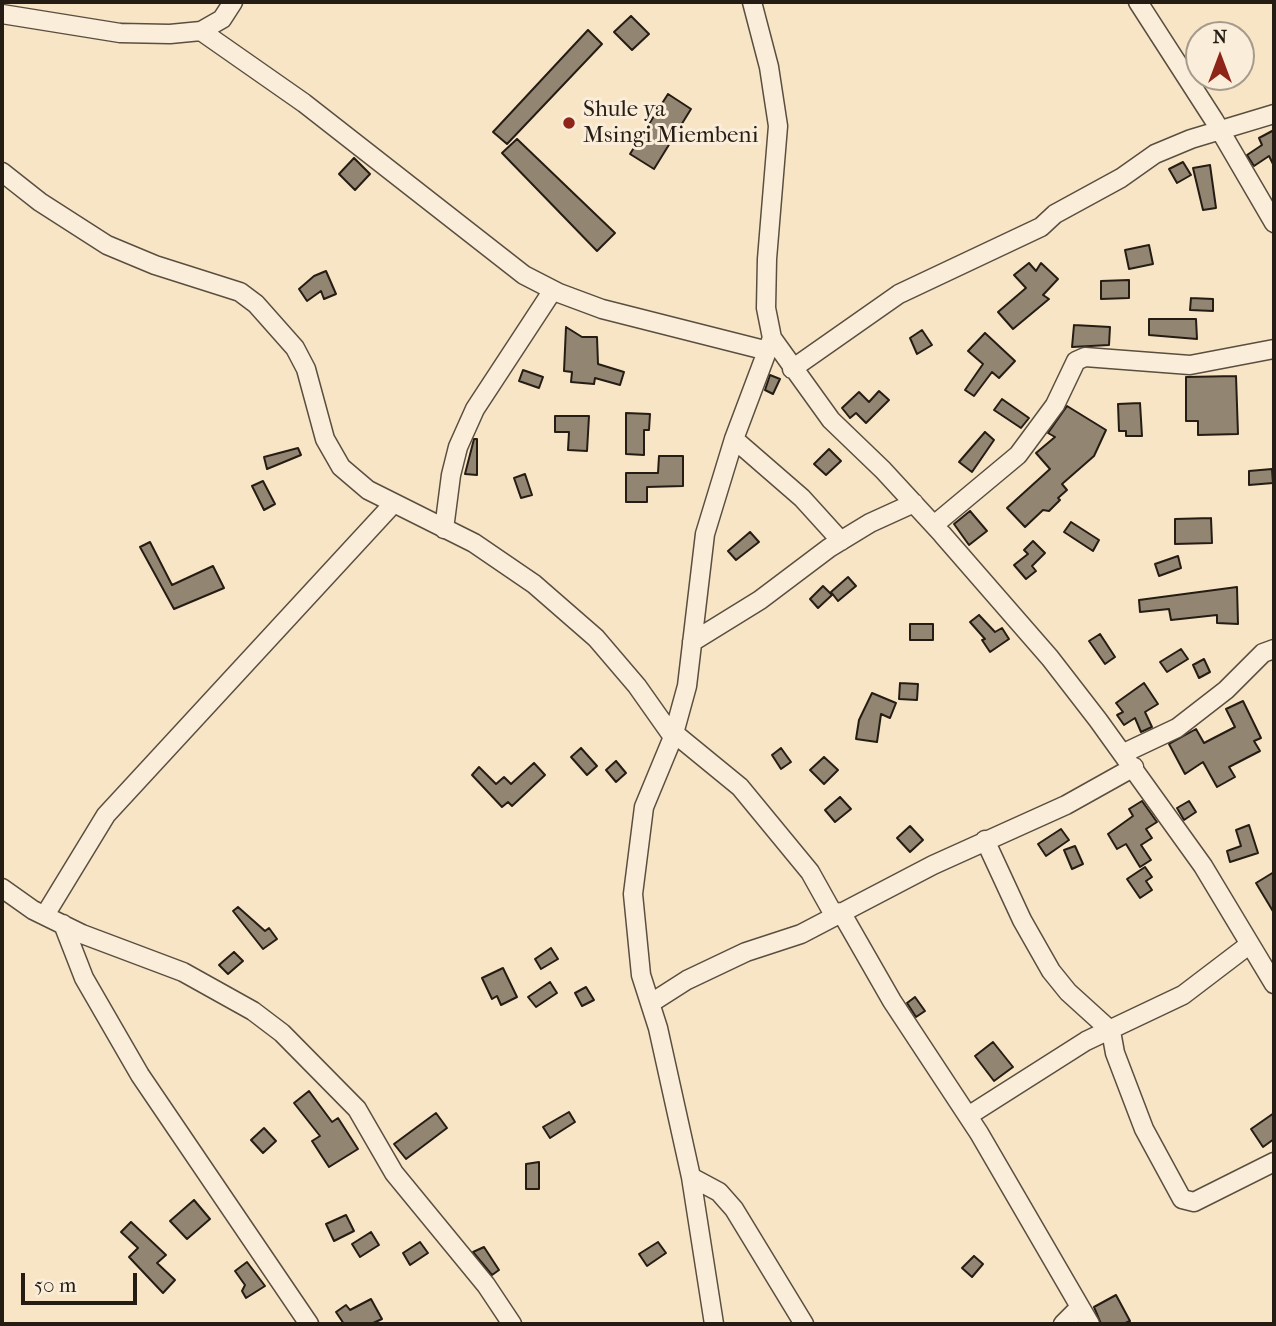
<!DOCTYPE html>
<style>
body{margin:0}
#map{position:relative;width:1276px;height:1326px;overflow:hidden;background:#f7e5c6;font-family:"IM FELL French Canon",serif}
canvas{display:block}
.frame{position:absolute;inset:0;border:4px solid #251c14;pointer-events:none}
.north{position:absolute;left:1185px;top:21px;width:70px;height:70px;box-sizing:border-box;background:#faeeda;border:2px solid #a59a8b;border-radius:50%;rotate:0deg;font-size:19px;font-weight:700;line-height:28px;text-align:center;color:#251c14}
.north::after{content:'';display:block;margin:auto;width:24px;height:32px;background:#8f2418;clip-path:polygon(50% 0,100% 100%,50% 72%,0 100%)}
.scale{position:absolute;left:21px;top:1273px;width:116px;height:32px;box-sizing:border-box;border:4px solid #251c14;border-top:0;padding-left:9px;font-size:21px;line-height:24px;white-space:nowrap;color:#251c14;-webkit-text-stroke:5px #faeeda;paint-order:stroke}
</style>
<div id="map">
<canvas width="1276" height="1326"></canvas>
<div class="frame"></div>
<div class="north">N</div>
<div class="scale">50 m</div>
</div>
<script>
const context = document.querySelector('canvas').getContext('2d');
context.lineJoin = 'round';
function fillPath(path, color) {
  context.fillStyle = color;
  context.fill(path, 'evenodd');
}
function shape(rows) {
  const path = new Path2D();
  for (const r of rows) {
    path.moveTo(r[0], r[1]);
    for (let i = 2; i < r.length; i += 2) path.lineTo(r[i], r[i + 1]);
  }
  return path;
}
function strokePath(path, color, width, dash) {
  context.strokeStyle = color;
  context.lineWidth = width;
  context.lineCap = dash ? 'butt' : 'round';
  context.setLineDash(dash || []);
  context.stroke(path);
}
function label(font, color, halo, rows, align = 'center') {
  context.font = font + ' "IM FELL French Canon",serif';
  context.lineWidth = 6;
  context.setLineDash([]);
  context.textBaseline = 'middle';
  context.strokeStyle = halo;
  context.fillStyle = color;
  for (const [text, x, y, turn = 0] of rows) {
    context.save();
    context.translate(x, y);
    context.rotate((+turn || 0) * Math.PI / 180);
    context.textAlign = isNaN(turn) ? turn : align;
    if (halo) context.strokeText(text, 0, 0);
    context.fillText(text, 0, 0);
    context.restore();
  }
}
const building = shape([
 [631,16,649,34,632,50,614,32,631,16],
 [588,30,602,44,507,144,493,132,588,30],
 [668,94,691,109,654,169,630,154,668,94],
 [1274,130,1274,166,1269,156,1254,166,1247,155,1262,145,1259,138,1274,130],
 [517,139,615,233,597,251,502,153,517,139],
 [354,158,370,174,355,190,339,174,354,158],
 [1183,162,1191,175,1177,183,1169,169,1183,162],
 [1210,165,1216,208,1203,210,1193,168,1210,165],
 [1149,245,1153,264,1129,269,1125,250,1149,245],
 [1029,263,1036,271,1041,263,1058,279,1043,295,1049,299,1013,329,998,312,1026,288,1014,275,1029,263],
 [326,271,336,294,324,299,321,291,307,301,299,289,314,276,326,271],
 [1129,280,1129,298,1101,299,1101,281,1129,280],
 [1191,298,1213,299,1213,311,1190,310,1191,298],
 [1149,319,1196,319,1197,339,1149,335,1149,319],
 [1074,325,1110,327,1109,345,1072,347,1074,325],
 [566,327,582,337,597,337,598,364,624,372,620,385,595,378,594,384,571,382,572,372,564,371,566,327],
 [922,330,932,345,917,354,910,338,922,330],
 [985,333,1015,361,999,378,992,372,974,396,965,390,983,364,968,351,985,333],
 [523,370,543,377,539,388,519,381,523,370],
 [770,375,780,379,773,394,765,390,770,375],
 [1236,376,1238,434,1198,435,1198,421,1186,421,1186,377,1236,376],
 [879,391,889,400,866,423,856,413,850,418,842,408,859,392,869,402,879,391],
 [1002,399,1029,418,1021,428,994,410,1002,399],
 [1140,403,1142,436,1126,436,1126,431,1119,431,1118,404,1140,403],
 [1067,406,1106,430,1094,456,1062,484,1067,490,1058,498,1060,500,1049,511,1043,510,1025,527,1007,508,1050,469,1036,453,1055,437,1048,433,1067,406],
 [626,413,650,414,649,430,644,430,644,455,626,454,626,413],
 [555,416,589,416,587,451,568,450,569,432,555,432,555,416],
 [985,432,994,440,972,472,959,462,985,432],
 [474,439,477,439,477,475,465,474,474,439],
 [298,448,301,455,267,469,264,457,298,448],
 [829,449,841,461,826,475,814,464,829,449],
 [659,456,683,456,683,486,647,487,647,502,626,502,626,473,658,473,659,456],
 [1272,469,1273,483,1249,485,1249,471,1272,469],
 [525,474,532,495,521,498,514,478,525,474],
 [263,481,275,504,264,510,252,486,263,481],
 [970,511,987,531,969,545,954,524,970,511],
 [1211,518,1212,543,1175,544,1175,519,1211,518],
 [1071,522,1099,540,1093,551,1064,532,1071,522],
 [750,532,759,542,736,560,728,551,750,532],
 [1033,541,1045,553,1032,566,1036,571,1026,579,1014,565,1028,554,1024,550,1033,541],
 [150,542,172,585,213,566,224,588,174,609,140,547,150,542],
 [1178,556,1181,568,1159,576,1155,564,1178,556],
 [848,577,856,586,838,601,831,592,848,577],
 [823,586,832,595,818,608,810,599,823,586],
 [1237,587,1238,624,1217,623,1217,615,1171,620,1169,609,1140,612,1139,600,1237,587],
 [979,615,995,632,1002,628,1009,639,990,652,982,640,985,639,970,622,979,615],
 [910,624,933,624,933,640,910,640,910,624],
 [1100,634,1115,657,1105,664,1089,641,1100,634],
 [1181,649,1188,659,1167,672,1160,662,1181,649],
 [1204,659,1210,672,1199,678,1193,665,1204,659],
 [900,683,918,684,917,700,899,699,900,683],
 [1144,683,1158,704,1145,712,1152,727,1141,732,1135,718,1124,725,1117,715,1123,712,1116,703,1144,683],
 [872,693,896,703,890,718,881,714,877,742,856,739,859,720,872,693],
 [1243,701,1261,738,1254,741,1260,751,1229,767,1235,777,1217,787,1203,762,1185,774,1169,744,1196,729,1204,743,1235,727,1226,709,1243,701],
 [581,748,597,766,587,775,571,757,581,748],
 [781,748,791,762,781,769,772,755,781,748],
 [824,757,838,770,824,784,810,770,824,757],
 [616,761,626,773,616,782,606,770,616,761],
 [534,763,545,775,512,806,508,802,502,807,472,775,479,767,496,784,504,777,511,784,534,763],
 [840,797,851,809,835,822,825,810,840,797],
 [1142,801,1157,822,1146,829,1152,838,1141,845,1151,860,1140,867,1126,844,1117,849,1108,834,1133,816,1129,809,1142,801],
 [1189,801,1196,812,1184,820,1177,808,1189,801],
 [1249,825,1258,853,1230,862,1227,851,1241,846,1236,830,1249,825],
 [910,826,923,840,910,852,897,838,910,826],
 [1061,829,1069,840,1046,856,1038,844,1061,829],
 [1075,846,1083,864,1072,869,1064,850,1075,846],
 [1145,867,1152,877,1146,881,1152,890,1140,898,1127,879,1145,867],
 [1274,872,1274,913,1256,883,1274,872],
 [238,907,265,931,269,928,277,939,263,949,233,911,238,907],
 [551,948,558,959,541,969,535,959,551,948],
 [234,952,243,961,228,974,219,965,234,952],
 [503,968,517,997,501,1005,497,996,492,999,482,978,503,968],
 [550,982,557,993,536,1007,528,997,550,982],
 [586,987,594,1000,582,1006,575,993,586,987],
 [915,997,925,1011,916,1017,907,1003,915,997],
 [993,1042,1013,1067,994,1081,975,1056,993,1042],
 [309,1091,332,1122,338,1118,358,1149,329,1167,312,1141,320,1136,294,1103,309,1091],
 [569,1112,575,1122,550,1138,543,1127,569,1112],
 [436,1113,447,1128,406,1159,394,1144,436,1113],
 [1274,1113,1274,1139,1263,1147,1251,1129,1274,1113],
 [264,1128,276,1141,263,1153,251,1140,264,1128],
 [539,1162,539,1189,526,1189,526,1164,539,1162],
 [194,1200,210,1219,187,1239,170,1221,194,1200],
 [346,1215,354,1231,334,1241,326,1224,346,1215],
 [131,1222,166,1255,157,1263,175,1280,163,1293,129,1257,138,1248,121,1232,131,1222],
 [371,1232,379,1245,360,1257,352,1244,371,1232],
 [420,1242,428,1253,410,1265,403,1253,420,1242],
 [658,1242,666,1253,647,1266,639,1254,658,1242],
 [484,1247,499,1270,492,1275,473,1252,484,1247],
 [974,1256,983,1264,972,1277,962,1268,974,1256],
 [247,1262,265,1286,246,1298,242,1291,245,1285,235,1271,247,1262],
 [1116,1295,1130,1321,1123,1324,1101,1324,1094,1307,1116,1295],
 [371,1299,382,1319,371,1324,344,1324,336,1312,346,1305,350,1310,371,1299]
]);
fillPath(building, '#928571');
strokePath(building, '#251c14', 2);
const minor = shape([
 [752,2,769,67,778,126,767,259,766,308,772,338,831,420,883,470,942,534,1050,658,1098,720,1203,866,1274,984],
 [1138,2,1214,120,1274,223],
 [2,14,120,33,170,34,201,31,222,19,233,2],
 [201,31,304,103,524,275,559,293,602,309,768,351],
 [2,172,40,202,107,245,155,265,240,292,256,304,295,348,306,369,325,439,341,467,368,490,474,543,534,584,596,638,637,686,673,737],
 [792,369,899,294,1041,227,1055,214,1121,178,1155,154,1191,139,1274,114],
 [734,439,802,498,841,541],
 [934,525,1018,455,1055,405,1076,361,1085,357,1190,365,1274,349],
 [444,529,451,475,458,447,475,409,553,290],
 [692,642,760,600,829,548,870,523,914,503],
 [674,733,740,787,810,872,834,915],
 [1124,753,1177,728,1226,690,1263,653,1274,649],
 [985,840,1022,920,1051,971,1068,992,1111,1031,1115,1053,1144,1129,1182,1199,1194,1202,1274,1162],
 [2,888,33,910,82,934,183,972,253,1011,282,1033,357,1109,394,1173,486,1285,512,1324],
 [841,912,892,1001,979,1133,1090,1324],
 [45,915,106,815,393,504],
 [63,924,84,978,140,1075,309,1324],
 [651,1003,687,980,746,952,801,934,933,865,1066,805,1134,767],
 [968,1116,1086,1041,1183,995,1250,944],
 [691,1177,719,1192,734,1209,804,1324],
 [714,1324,691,1177,658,1028,641,975,633,894,644,807,673,737,687,686,705,534,734,439,772,338],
 [1063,1324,1080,1307]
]);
strokePath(minor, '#5a4e40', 21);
strokePath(minor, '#faeeda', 18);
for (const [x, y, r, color] of [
 [569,123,7,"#8f2418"]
]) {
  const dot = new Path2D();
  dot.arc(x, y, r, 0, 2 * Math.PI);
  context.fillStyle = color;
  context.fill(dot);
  strokePath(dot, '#faeeda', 2.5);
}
label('23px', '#251c14', '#faeeda', [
 ["Shule ya",583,110],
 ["Msingi Miembeni",583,136]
], 'left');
</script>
